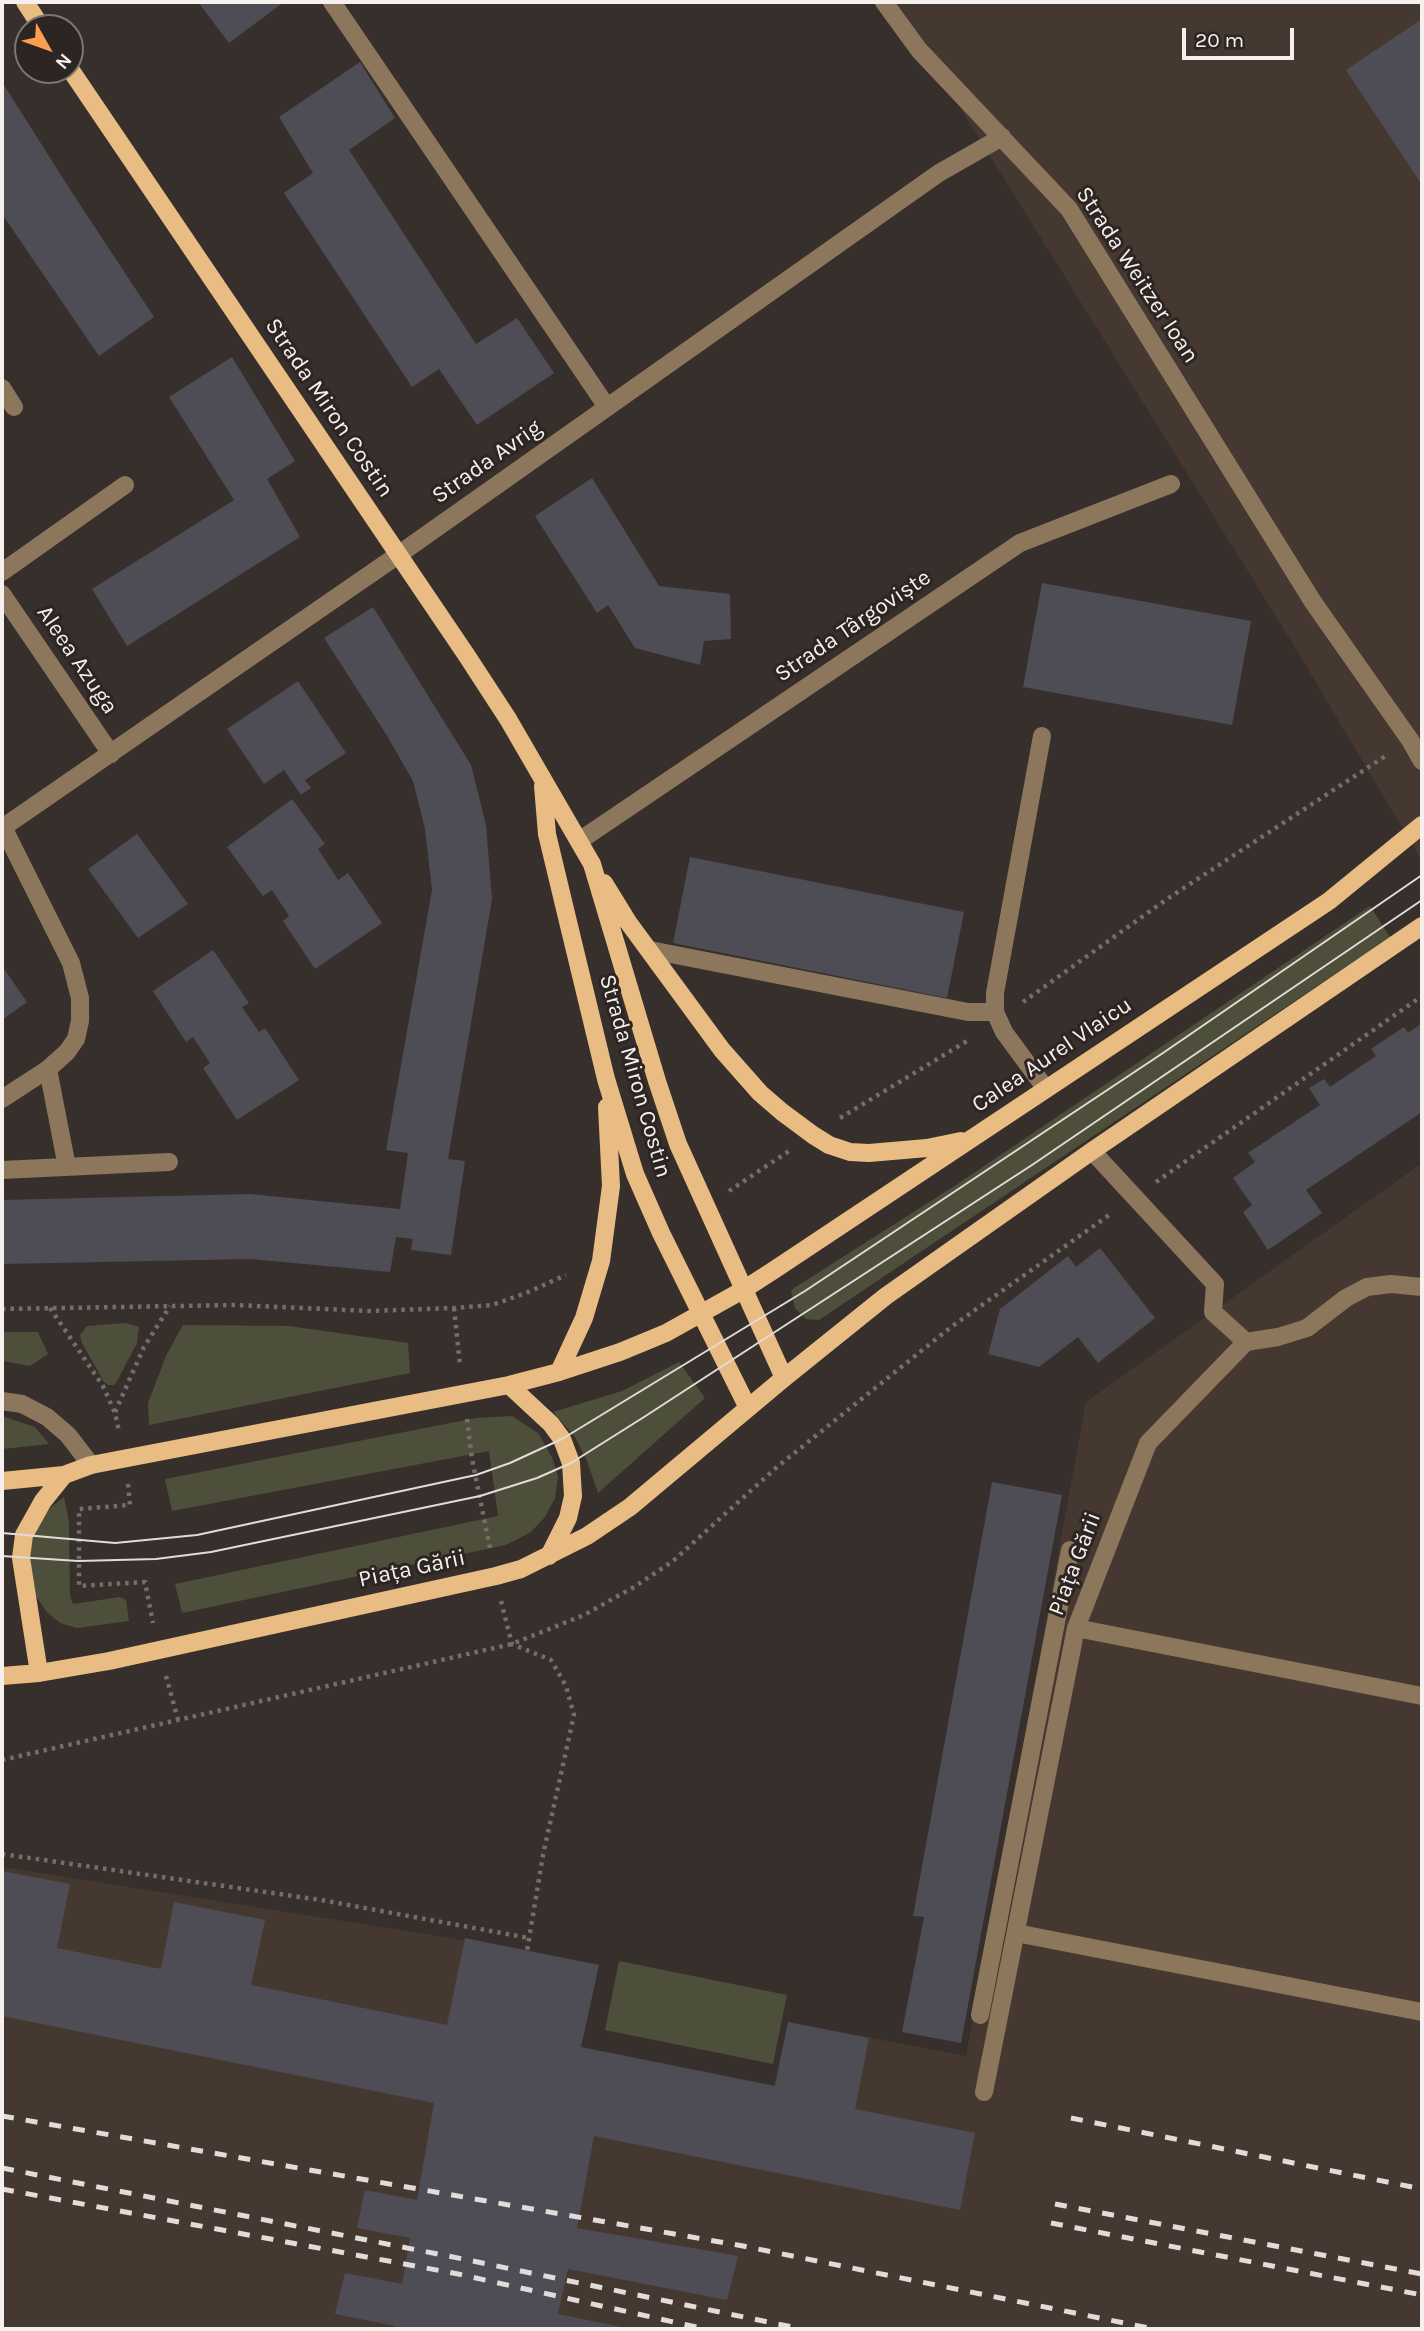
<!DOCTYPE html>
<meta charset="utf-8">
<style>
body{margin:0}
#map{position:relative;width:1424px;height:2331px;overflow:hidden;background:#372f2c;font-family:Karla,sans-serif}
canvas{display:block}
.frame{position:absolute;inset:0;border:4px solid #f6f1ef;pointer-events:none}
.north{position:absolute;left:14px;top:14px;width:70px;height:70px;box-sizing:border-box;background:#2d2522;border:2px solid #7d7774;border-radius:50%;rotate:130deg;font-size:19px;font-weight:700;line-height:28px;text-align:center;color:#f6f1ef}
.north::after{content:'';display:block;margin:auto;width:24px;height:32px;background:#fb9e51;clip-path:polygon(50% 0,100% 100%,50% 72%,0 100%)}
.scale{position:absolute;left:1182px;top:28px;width:112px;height:32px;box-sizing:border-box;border:4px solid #f6f1ef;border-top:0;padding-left:9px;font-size:21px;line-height:24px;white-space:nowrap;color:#f6f1ef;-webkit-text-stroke:5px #2d2522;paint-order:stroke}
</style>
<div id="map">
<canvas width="1424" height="2331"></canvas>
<div class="frame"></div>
<div class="north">N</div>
<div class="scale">20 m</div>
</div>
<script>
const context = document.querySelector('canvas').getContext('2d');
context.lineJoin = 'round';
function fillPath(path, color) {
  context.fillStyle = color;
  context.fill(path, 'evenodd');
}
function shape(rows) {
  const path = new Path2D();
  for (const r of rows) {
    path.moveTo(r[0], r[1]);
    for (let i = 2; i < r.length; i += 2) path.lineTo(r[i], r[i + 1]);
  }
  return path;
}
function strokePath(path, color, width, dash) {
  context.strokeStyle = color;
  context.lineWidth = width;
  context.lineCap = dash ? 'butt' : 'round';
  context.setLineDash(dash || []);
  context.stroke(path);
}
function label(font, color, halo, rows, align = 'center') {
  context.font = font + ' Karla,sans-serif';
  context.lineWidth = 6;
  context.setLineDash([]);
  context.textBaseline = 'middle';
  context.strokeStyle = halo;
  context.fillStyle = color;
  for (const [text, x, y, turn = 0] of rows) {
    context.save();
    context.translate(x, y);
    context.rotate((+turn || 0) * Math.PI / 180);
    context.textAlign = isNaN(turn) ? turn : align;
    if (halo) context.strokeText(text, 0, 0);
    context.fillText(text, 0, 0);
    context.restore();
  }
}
fillPath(shape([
 [889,2,1422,2,1422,861,1293,644,923,48],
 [1422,1163,1422,2329,2,2329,2,1867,483,1943,599,1965,581,2047,774,2086,788,2022,966,2056,1086,1402]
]), '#453831');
fillPath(shape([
 [1370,906,1390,937,819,1320,806,1319,795,1308,791,1290,956,1185],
 [126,1323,139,1327,137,1343,117,1381,114,1385,108,1385,104,1382,82,1343,80,1335,87,1326],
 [183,1325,289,1326,408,1343,410,1373,149,1425,148,1403,166,1356],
 [2,1332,38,1332,48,1354,30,1366,2,1361],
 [679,1362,705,1398,598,1493,587,1461,575,1437,553,1412,622,1391],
 [2,1416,35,1427,49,1444,2,1449],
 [512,1416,538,1433,552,1457,558,1477,555,1498,545,1517,531,1532,506,1545,182,1613,175,1584,498,1516,489,1451,172,1511,165,1479,476,1418],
 [64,1497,69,1522,70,1595,73,1604,120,1597,126,1600,129,1621,77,1628,60,1623,47,1612,35,1595,30,1573,29,1550,37,1526,51,1507],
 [619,1961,787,1995,773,2064,605,2030]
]), '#4d4f3b');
fillPath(shape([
 [198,2,284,2,229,43],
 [1422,19,1422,185,1346,70],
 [360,62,395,118,349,150,476,344,517,318,554,373,477,425,439,369,412,387,284,193,313,173,279,117],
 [2,82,71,191,154,317,99,356,2,214],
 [232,357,295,461,267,479,300,537,127,646,92,589,234,500,169,397],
 [592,478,659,586,730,594,731,639,704,641,700,665,635,648,608,605,597,613,535,516],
 [1042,583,1251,621,1232,725,1023,687],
 [373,607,471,765,486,825,492,899,448,1159,465,1161,451,1255,411,1250,413,1239,396,1237,390,1272,251,1259,2,1264,2,1200,250,1194,400,1209,408,1153,386,1150,432,890,425,829,413,781,386,734,324,638],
 [298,681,346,753,305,780,311,788,301,795,284,770,264,784,227,729],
 [292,799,325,844,318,849,338,880,348,873,382,923,315,969,283,921,289,916,272,890,263,896,227,847],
 [137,834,188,904,138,938,88,869],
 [690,857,964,912,947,998,673,943],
 [213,950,249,1003,242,1007,259,1032,265,1028,299,1080,237,1120,203,1068,210,1063,193,1037,186,1042,153,991],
 [2,966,27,1002,2,1020],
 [1422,1023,1422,1112,1306,1190,1322,1213,1268,1250,1243,1212,1252,1205,1233,1178,1255,1162,1248,1153,1320,1105,1309,1088,1324,1079,1330,1087,1376,1056,1371,1049,1404,1027,1408,1033],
 [1100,1248,1155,1318,1098,1363,1078,1337,1039,1367,988,1354,1000,1309,1068,1256,1076,1267],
 [992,1482,1062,1495,961,2043,902,2032,924,1917,913,1916],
 [2,1871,70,1884,57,1948,161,1969,174,1902,265,1920,251,1985,447,2025,465,1938,599,1965,581,2047,775,2086,788,2022,869,2038,855,2109,975,2133,960,2210,594,2136,577,2228,738,2256,727,2300,568,2269,558,2314,631,2329,395,2329,395,2326,335,2314,345,2273,402,2284,410,2238,357,2228,365,2190,417,2200,434,2103,2,2016]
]), '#4e4d55');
strokePath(shape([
 [1023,1002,1167,899,1387,755],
 [840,1118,967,1041],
 [1156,1182,1422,996],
 [729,1191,789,1151],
 [50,1308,103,1386,115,1413,119,1431],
 [454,1308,460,1365],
 [2,1309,235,1305,370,1311,454,1308,492,1305,526,1293,566,1275],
 [115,1412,144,1347,170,1306],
 [467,1419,472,1459,490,1548],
 [128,1484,130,1505,79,1509,79,1586,145,1582,153,1623],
 [501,1601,512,1644,551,1660,566,1686,574,1715,543,1855,527,1951],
 [166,1676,178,1720],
 [2,1760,512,1644,584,1615,634,1587,673,1561,777,1467,951,1327,1112,1213],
 [2,1854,321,1900,529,1938]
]), '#746d6a', 4.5, [3.5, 5]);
strokePath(shape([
 [332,2,607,407],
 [884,2,919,50,1069,209,1313,602,1410,740,1422,761],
 [2,388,14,407],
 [2,572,125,485],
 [2,594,111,754],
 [1042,736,995,993,995,1012,1004,1032,1046,1089],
 [2,828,398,555,939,173,1002,137],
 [579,841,1020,543,1171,484],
 [650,950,968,1012,995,1012],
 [48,1069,67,1167],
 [2,1099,48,1069,67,1052,76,1039,80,1021,80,998,71,963,3,827],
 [2,1170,169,1162],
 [1246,1342,1278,1337,1307,1328,1346,1298,1367,1287,1391,1284,1422,1287],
 [2,1401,22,1404,47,1417,68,1435,91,1465],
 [1076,1628,1422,1696],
 [1016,1933,1422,2012],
 [980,2015,1070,1550],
 [984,2092,1076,1628,1148,1443,1246,1342,1213,1312,1215,1284,1092,1151]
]), '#8d775c', 18);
strokePath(shape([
 [25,2,42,28],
 [70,69,467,656,508,719,592,864,657,1081,678,1144,784,1378],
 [543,786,547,834,564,905,606,1079,635,1174,661,1233,748,1408],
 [604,883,628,922,722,1050,760,1093,782,1112,813,1135,829,1145,850,1152,869,1153,927,1148,961,1141],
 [559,1372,584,1318,601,1261,611,1186,607,1107],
 [509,1385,551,1424,562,1439,571,1463,573,1496,568,1518,549,1556],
 [2,1481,64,1475,91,1465,509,1385,559,1372,620,1352,666,1333,743,1290,774,1270,1329,901,1422,825],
 [39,1673,21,1558,24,1535,43,1501,64,1475],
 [2,1676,39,1673,109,1661,496,1576,521,1569,587,1536,630,1507,784,1378,886,1296,1092,1151,1422,926]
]), '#e9bc83', 18);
strokePath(shape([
 [2,1533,115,1543,197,1535,476,1475,510,1463,562,1439,805,1291,1163,1053,1422,875],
 [2,1556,78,1561,156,1559,211,1552,480,1496,537,1478,571,1463,644,1417,1032,1165,1422,900]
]), '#e1dcda', 2);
strokePath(shape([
 [2,2116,743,2246,1154,2329],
 [1071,2118,1422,2189],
 [2,2168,463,2259,802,2329],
 [2,2189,458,2274,705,2329],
 [1055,2204,1422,2274],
 [1051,2223,1422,2295]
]), '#e1dcda', 5, [12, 12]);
label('23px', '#f6f1ef', '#2d2522', [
 ["Strada Weitzer Ioan",1137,275,57],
 ["Strada Miron Costin",329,408,56],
 ["Strada Avrig",487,462,-35],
 ["Strada Târgoviște",853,626,-34],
 ["Aleea Azuga",77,660,56],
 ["Calea Aurel Vlaicu",1052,1055,-34],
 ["Strada Miron Costin",635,1076,74],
 ["Piața Gării",1075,1564,-69],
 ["Piața Gării",412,1569,-12]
]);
</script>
